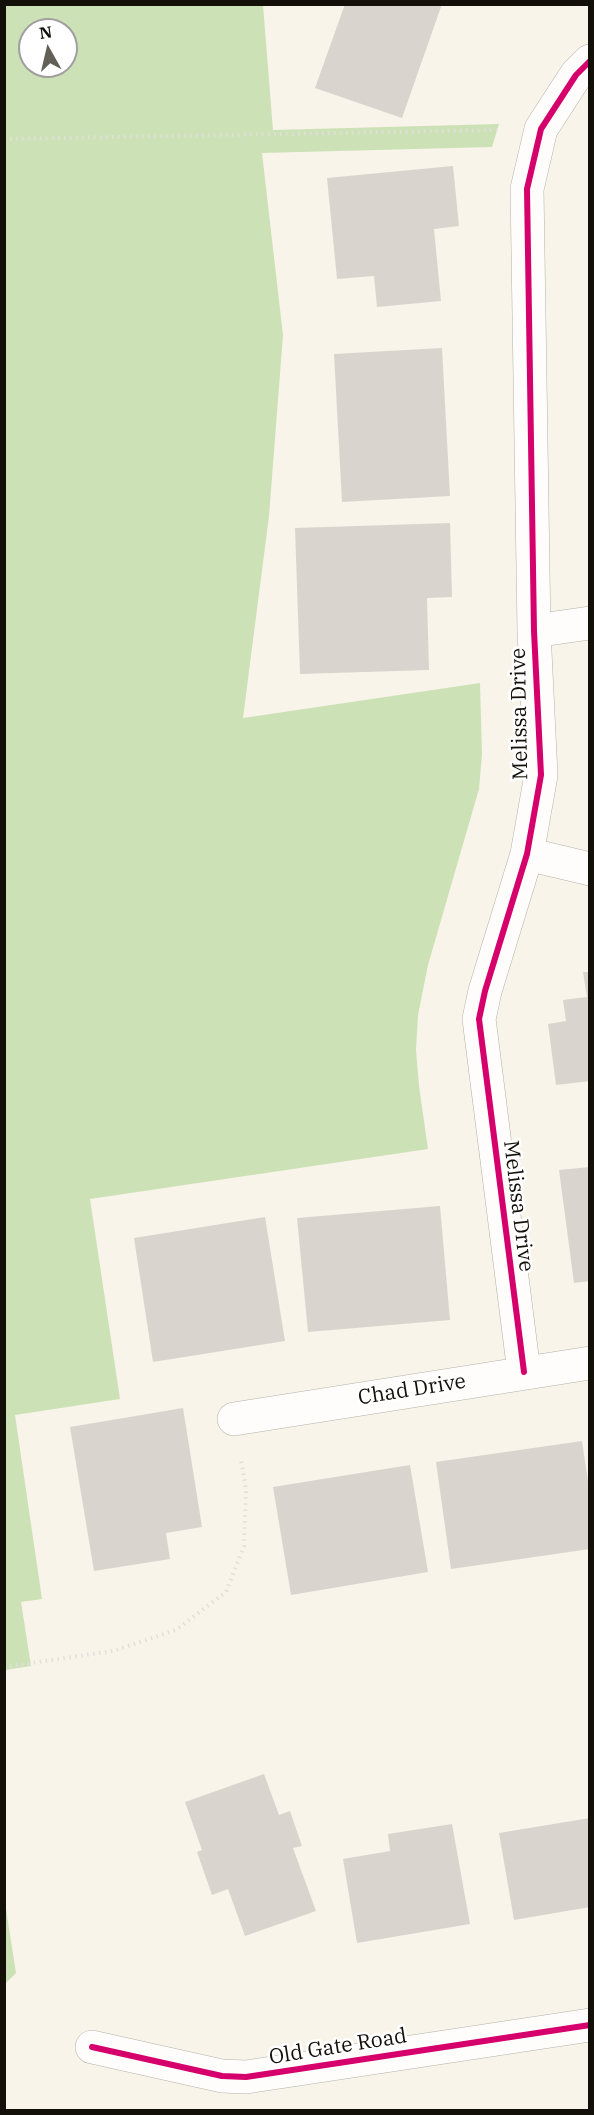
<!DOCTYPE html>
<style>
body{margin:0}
#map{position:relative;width:594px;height:2115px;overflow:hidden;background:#f8f4e9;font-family:"IBM Plex Serif",serif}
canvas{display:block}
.frame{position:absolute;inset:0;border:6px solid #121009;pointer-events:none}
.north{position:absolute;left:18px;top:18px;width:60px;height:60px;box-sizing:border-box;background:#fff;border:2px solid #a09f9d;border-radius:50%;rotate:352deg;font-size:16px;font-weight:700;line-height:24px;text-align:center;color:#121009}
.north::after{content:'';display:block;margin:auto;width:21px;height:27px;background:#626057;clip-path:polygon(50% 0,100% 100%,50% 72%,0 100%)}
</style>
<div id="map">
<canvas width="594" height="2115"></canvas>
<div class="frame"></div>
<div class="north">N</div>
</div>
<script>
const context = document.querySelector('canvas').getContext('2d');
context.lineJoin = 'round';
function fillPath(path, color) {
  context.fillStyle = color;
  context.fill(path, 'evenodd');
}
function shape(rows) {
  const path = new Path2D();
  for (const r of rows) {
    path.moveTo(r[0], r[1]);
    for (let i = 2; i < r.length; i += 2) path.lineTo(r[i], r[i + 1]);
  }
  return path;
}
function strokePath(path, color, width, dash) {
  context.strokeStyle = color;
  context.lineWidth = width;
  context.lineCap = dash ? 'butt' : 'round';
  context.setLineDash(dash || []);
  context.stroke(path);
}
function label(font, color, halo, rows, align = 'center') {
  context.font = font + ' "IBM Plex Serif",serif';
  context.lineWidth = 5;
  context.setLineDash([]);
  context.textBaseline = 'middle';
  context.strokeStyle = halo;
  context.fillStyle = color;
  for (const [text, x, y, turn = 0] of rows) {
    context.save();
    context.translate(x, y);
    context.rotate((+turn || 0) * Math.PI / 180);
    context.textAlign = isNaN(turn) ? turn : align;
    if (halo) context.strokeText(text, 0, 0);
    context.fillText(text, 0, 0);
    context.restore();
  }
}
fillPath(shape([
 [4,5,263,5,273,130,499,124,492,147,262,153,283,335,269,516,243,718,480,683,482,754,479,789,428,965,418,1015,416,1050,419,1086,428,1149,90,1199,120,1399,15,1415,42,1599,21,1602,31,1666,5,1670],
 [30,30,66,30,66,66,30,66],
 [4,1896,16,1973,5,1984,4,1984]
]), '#cde1b6');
fillPath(shape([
 [345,4,442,4,402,118,315,88],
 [453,166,459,226,434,229,441,301,377,307,374,276,337,279,327,178],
 [442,348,450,496,342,502,334,354],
 [450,523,452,597,427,598,429,670,300,674,295,528],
 [583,972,590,972,590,1081,556,1085,548,1024,566,1021,563,1000,587,997],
 [590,1167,590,1281,574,1283,559,1170],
 [440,1206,450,1320,308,1332,297,1218],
 [265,1217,285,1341,153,1362,134,1238],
 [183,1408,202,1527,166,1533,170,1559,94,1571,70,1427],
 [582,1441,590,1495,590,1549,451,1569,436,1462],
 [410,1465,428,1572,291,1595,273,1487],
 [264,1774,279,1815,290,1811,302,1846,293,1848,316,1911,245,1936,228,1889,212,1895,197,1852,202,1850,185,1802],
 [590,1818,590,1907,514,1920,499,1833],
 [452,1824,470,1924,357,1943,343,1859,390,1851,388,1834]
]), '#dad4ce');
const street = shape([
 [534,631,590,623],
 [527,854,590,869],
 [524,1372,479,1019,485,991,527,854,541,775,534,631,527,189,541,129,576,75,590,61],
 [234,1419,590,1363],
 [92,2047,222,2076,246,2077,590,2025]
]);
strokePath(street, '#b4b1a9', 34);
strokePath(shape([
 [4,139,498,130],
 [4,1667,113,1651,176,1630,226,1592,244,1546,246,1489,241,1460]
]), '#dfdfdb', 4, [1.5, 4.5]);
strokePath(street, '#fefdfc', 33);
strokePath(shape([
 [524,1372,479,1019,485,991,527,854,541,775,534,631,527,189,541,129,576,75,590,61],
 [92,2047,222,2076,246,2077,590,2025]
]), '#d6006c', 6);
label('21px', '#121009', '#fff', [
 ["Melissa Drive",520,714,-91],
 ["Melissa Drive",518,1206,83],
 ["Chad Drive",412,1390,-9],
 ["Old Gate Road",338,2047,-9]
]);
</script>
